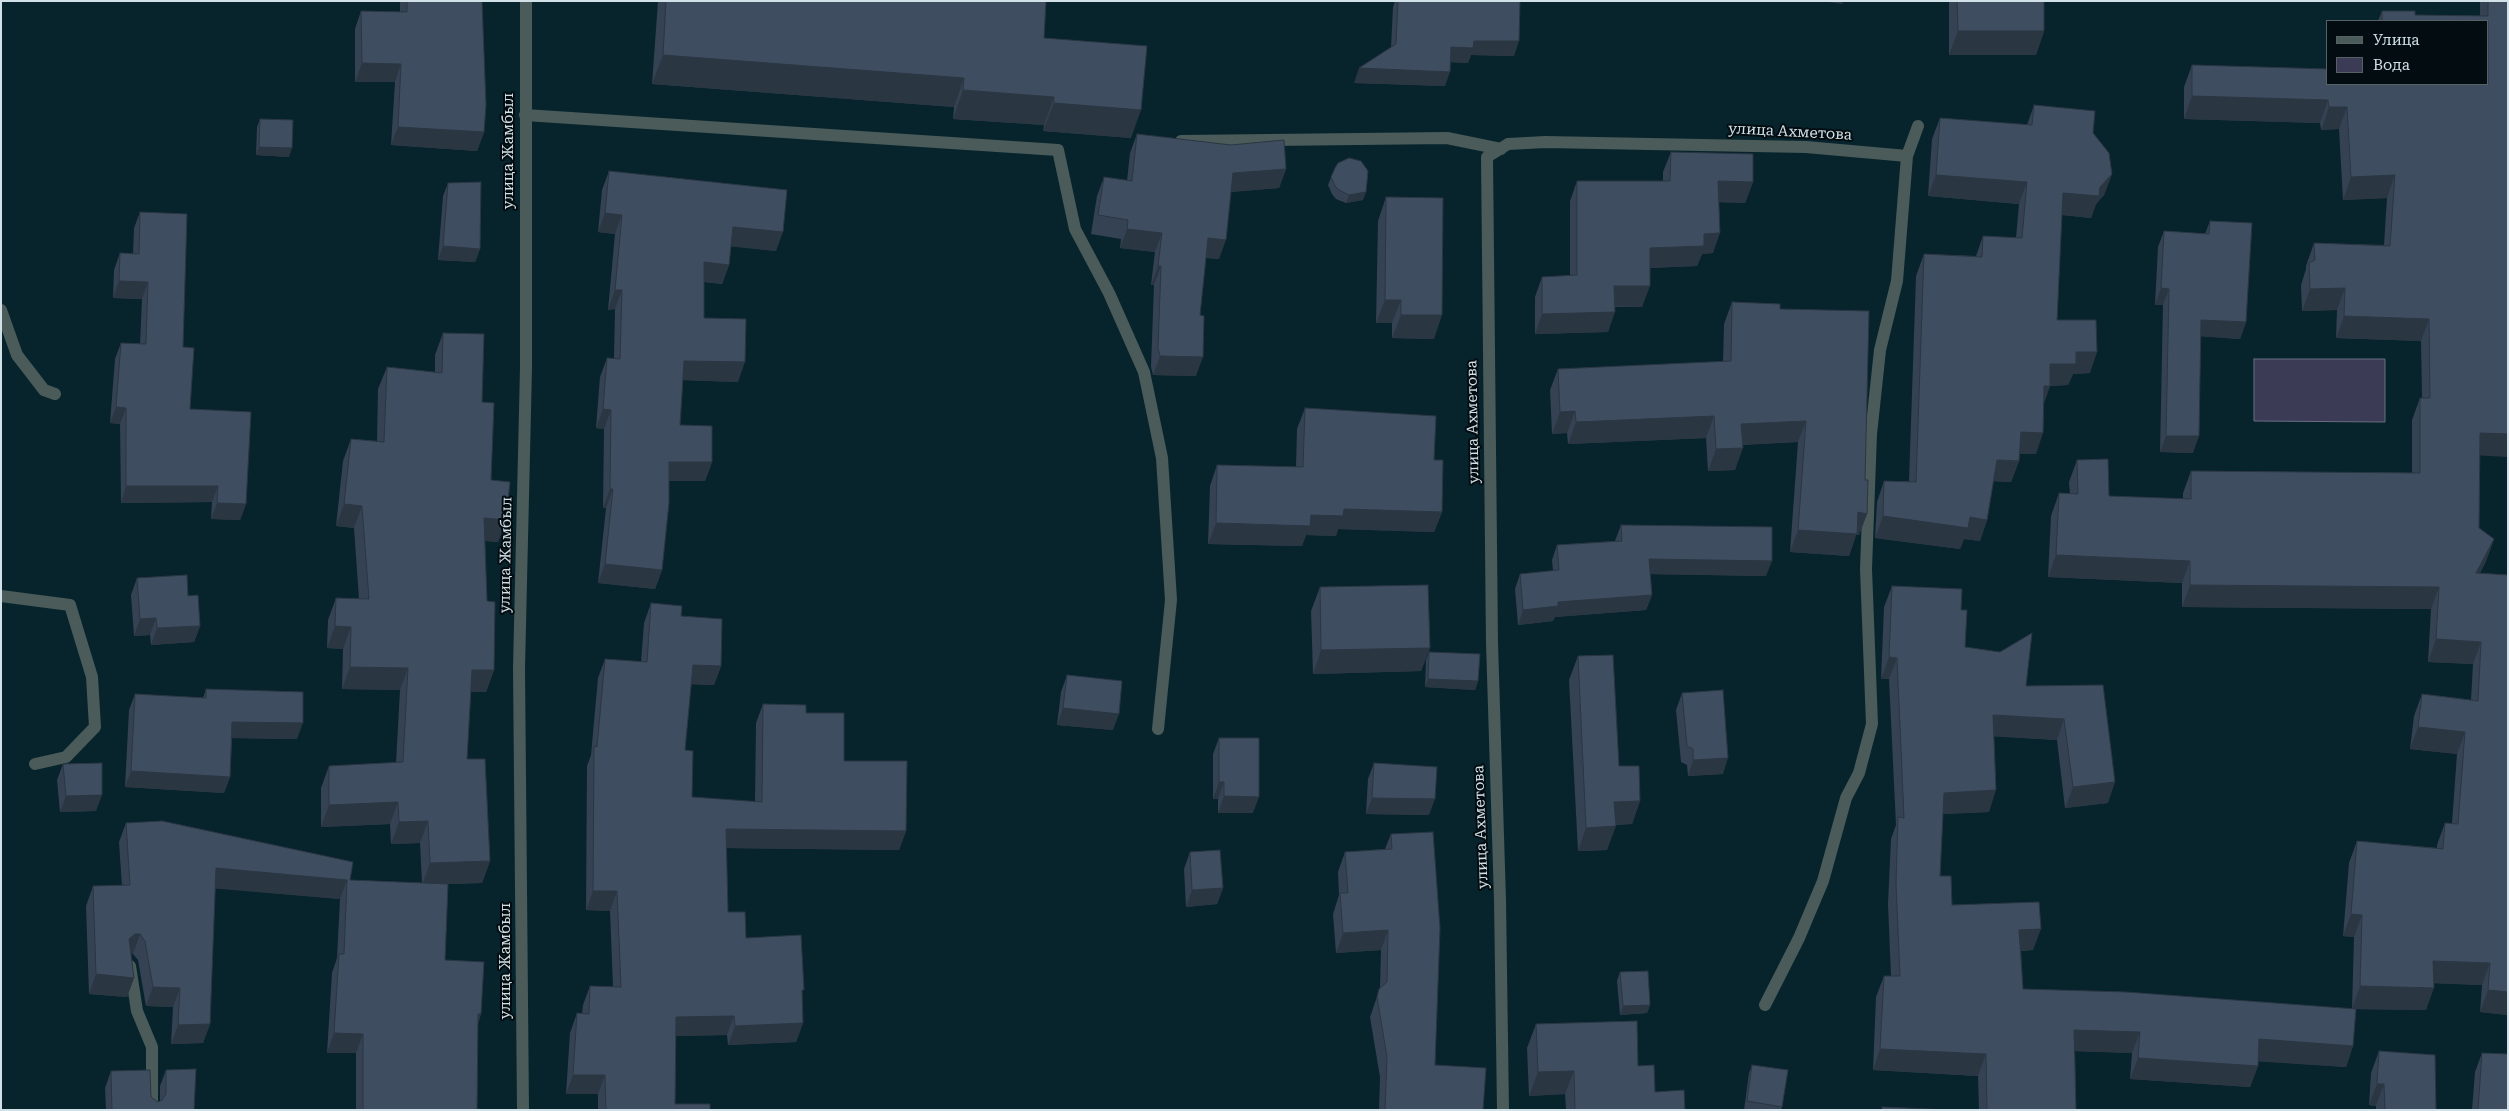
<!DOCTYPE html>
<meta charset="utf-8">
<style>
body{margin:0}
#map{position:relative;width:2509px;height:1111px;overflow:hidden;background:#07242d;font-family:"Roboto Serif",serif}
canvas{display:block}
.frame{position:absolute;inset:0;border:2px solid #d2e1e7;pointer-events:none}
.legend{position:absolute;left:2326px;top:20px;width:162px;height:65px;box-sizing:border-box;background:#030c10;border:1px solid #566166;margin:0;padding:6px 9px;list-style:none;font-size:15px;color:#d2e1e7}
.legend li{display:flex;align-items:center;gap:10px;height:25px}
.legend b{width:25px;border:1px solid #566166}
</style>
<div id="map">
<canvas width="2509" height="1111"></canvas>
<div class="frame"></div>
<ul class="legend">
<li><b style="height:6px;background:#4a5b59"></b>Улица</li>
<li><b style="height:14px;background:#3c3b56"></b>Вода</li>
</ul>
</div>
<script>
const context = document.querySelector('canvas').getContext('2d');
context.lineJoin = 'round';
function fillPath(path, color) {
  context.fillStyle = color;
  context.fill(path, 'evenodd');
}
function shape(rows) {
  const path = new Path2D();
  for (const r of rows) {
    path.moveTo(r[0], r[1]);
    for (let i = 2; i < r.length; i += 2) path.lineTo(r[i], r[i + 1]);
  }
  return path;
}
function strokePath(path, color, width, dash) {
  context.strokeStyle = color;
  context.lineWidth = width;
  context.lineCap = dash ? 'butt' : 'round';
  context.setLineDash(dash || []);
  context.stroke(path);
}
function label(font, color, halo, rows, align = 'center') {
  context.font = font + ' "Roboto Serif",serif';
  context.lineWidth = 4;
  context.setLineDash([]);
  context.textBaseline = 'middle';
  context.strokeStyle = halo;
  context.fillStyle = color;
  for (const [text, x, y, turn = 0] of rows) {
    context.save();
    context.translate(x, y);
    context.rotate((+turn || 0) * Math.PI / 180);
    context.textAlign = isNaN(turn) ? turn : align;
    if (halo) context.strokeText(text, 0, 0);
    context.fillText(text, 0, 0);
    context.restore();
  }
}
const water = shape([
 [2254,359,2385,359,2385,422,2254,421,2254,359]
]);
fillPath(water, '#3c3b56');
strokePath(water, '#696d82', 1);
strokePath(shape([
 [525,115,1058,150,1075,229,1109,293,1144,372,1162,458,1171,600,1158,729],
 [1181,141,1447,138,1501,149],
 [1,310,17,355,44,390,55,394],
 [1,596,70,605,92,677,95,727,66,757,35,764],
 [130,966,137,1011,152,1047,152,1110],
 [1765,1005,1799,938,1823,881,1846,798,1859,773,1872,724,1866,569,1871,434,1880,350,1897,281,1907,156,1918,126],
 [523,1110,519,668,526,368,526,1],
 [1503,1110,1500,900,1492,643,1487,157,1508,144,1545,142,1806,147,1907,156]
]), '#4a5b59', 12);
fillPath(shape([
 [400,1,482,1,484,132,477,151,391,145,395,82,355,82,355,29,361,11,400,12],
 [658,1,1046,1,1044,38,1131,138,1043,131,1044,125,953,119,954,107,652,84],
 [1395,1,1520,1,1514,56,1471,55,1468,63,1450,62,1445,86,1354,83,1391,47,1393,7],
 [1949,1,2044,1,2044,31,2036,55,1949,55],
 [2480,1,2508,1,2480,456,2479,528,2494,539,2486,561,2480,573,2508,575,2508,1015,2480,1012,2482,985,2434,983,2426,1010,2352,1009,2354,937,2343,936,2349,863,2357,841,2437,848,2437,845,2445,823,2452,823,2457,754,2410,749,2414,716,2422,694,2471,700,2473,664,2428,662,2431,609,2182,607,2182,583,2048,577,2051,516,2059,493,2070,494,2069,482,2077,460,2109,496,2183,499,2183,493,2191,471,2412,473,2412,420,2420,398,2422,398,2421,341,2336,338,2337,310,2302,311,2301,285,2306,269,2306,266,2314,243,2384,245,2387,198,2343,200,2339,129,2321,130,2320,123,2184,119,2184,87,2192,65,2488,84,2488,21,2378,21,2382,11,2415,15,2480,16],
 [2034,105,2093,133,2112,174,2104,195,2096,204,2091,218,2062,215,2057,320,2090,373,2073,374,2068,385,2050,386,2044,403,2036,454,2019,454,2019,461,2011,482,1993,481,1987,520,1980,541,1964,539,1960,549,1875,538,1877,502,1884,481,1909,481,1916,276,1924,254,1976,256,1983,236,2016,238,2019,204,1928,196,1932,139,1940,118,2027,125],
 [260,119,289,157,256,155,257,127],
 [1137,134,1286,169,1279,188,1231,192,1219,259,1206,258,1200,315,1196,376,1153,375,1151,367,1154,285,1151,285,1155,252,1120,248,1121,239,1091,234,1097,196,1104,177,1127,181,1130,153],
 [1671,152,1753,182,1745,203,1719,202,1713,253,1702,254,1697,266,1650,268,1642,307,1615,307,1608,332,1535,334,1535,297,1542,277,1570,276,1570,201,1577,181,1663,181,1663,172],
 [1335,168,1363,200,1346,203,1336,199,1332,194,1328,185],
 [609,171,776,251,731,246,729,265,722,284,704,282,704,318,738,382,683,380,680,425,712,462,705,481,669,481,662,570,655,589,598,583,606,508,603,508,604,429,596,428,600,377,607,358,614,358,615,309,608,310,615,234,598,232,602,190],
 [448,183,480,249,475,262,438,260,443,196],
 [1386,197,1434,339,1392,338,1392,323,1376,323,1378,221],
 [140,212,183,347,190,409,246,504,240,520,211,519,212,502,121,503,120,424,110,423,115,359,121,343,140,344,142,299,113,298,114,270,120,253,133,254,134,228],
 [2210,221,2246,322,2240,339,2201,336,2193,453,2160,452,2163,305,2155,305,2158,247,2164,231,2205,234],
 [1732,302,1780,309,1865,480,1867,514,1859,535,1856,535,1849,556,1790,552,1798,442,1742,445,1735,470,1708,471,1706,438,1568,444,1567,433,1552,434,1550,390,1558,369,1723,362,1724,324],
 [443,333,482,402,491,480,506,520,498,542,485,541,487,601,494,670,486,692,471,692,467,759,490,861,482,883,448,884,445,960,481,1014,478,1024,477,1109,487,1110,356,1110,356,1053,327,1053,332,973,337,958,340,899,215,888,210,1024,203,1043,171,1044,173,1007,146,1006,138,960,133,954,131,953,134,978,127,997,89,994,86,906,93,886,122,886,119,842,126,823,350,880,422,883,420,843,391,844,390,824,321,827,321,788,329,766,396,763,400,690,342,689,343,649,327,648,328,620,336,598,359,599,354,528,336,526,343,461,351,439,377,441,378,389,387,367,435,372,435,355],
 [1305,408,1434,460,1442,512,1434,532,1338,529,1336,536,1306,535,1302,546,1208,544,1210,486,1217,465,1296,467,1297,429],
 [1621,525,1766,576,1650,574,1652,595,1646,610,1555,617,1553,621,1518,625,1515,589,1520,574,1553,571,1552,560,1557,545,1615,541],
 [137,578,188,596,200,626,194,642,151,645,150,635,134,636,131,595],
 [1892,586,1961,610,1965,647,2026,686,2103,685,2108,803,2065,808,2057,740,1994,736,1989,812,1943,814,1940,876,1952,905,2033,950,2021,951,2023,989,2353,1046,2346,1067,2258,1061,2258,1066,2250,1087,2130,1079,2132,1053,2075,1051,2076,1110,1979,1110,1978,1076,1873,1070,1876,997,1884,976,1891,976,1888,904,1891,839,1896,825,1889,679,1881,679,1884,607],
 [1320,587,1430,648,1421,671,1313,674,1311,611],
 [651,603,681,616,721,666,714,685,691,684,685,750,692,797,755,802,756,723,763,704,806,713,844,761,906,831,899,850,726,848,728,912,746,938,802,996,803,1023,796,1042,728,1045,727,1035,676,1036,675,1104,710,1110,598,1110,598,1094,566,1094,570,1033,577,1013,582,1014,583,1005,590,986,613,987,610,911,586,910,587,766,591,755,598,678,605,659,641,662,644,623],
 [1429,652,1478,681,1475,690,1425,687,1426,660],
 [1578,656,1619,766,1640,801,1632,824,1615,825,1607,850,1578,851,1569,680],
 [1067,675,1113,730,1057,725,1061,692],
 [206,689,297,739,232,738,230,777,224,793,125,787,129,710,135,694,203,698],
 [1682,693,1723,774,1688,776,1687,765,1681,762,1676,710],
 [1219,738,1253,813,1218,813,1218,799,1213,799,1213,754],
 [1374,763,1429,815,1366,814,1368,779],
 [63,764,96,811,60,812,57,780],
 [1391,834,1435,1065,1483,1110,1379,1110,1380,1077,1370,1017,1380,988,1381,950,1336,953,1333,914,1339,895,1338,872,1345,852,1385,849],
 [1190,852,1223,888,1217,904,1186,907,1184,869],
 [1620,972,1650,1005,1647,1013,1620,1015,1617,981],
 [1536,1024,1638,1066,1655,1092,1685,1110,1566,1110,1565,1094,1529,1096,1527,1048],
 [2379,1051,2436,1110,2376,1110,2376,1106,2369,1105,2371,1073],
 [2482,1053,2508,1110,2472,1110,2475,1072],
 [1752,1065,1782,1107,1781,1110,1744,1110,1749,1073],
 [166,1070,194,1110,106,1110,105,1088,111,1071,158,1102,160,1101,160,1086]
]), '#354253');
fillPath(shape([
 [1822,1,1843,1,1842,4],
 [1958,31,2044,31,2036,55,1949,55],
 [1474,41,1519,41,1514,56,1471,55,1468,63,1445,62,1451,47],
 [663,55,964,78,954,107,652,84],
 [362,63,401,64,395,82,355,82],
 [1359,68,1450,72,1445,86,1354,83],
 [963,90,1054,97,1044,125,953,119],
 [2192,96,2328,100,2320,123,2184,119],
 [1054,103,1141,110,1131,138,1043,131],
 [2329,107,2347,107,2339,129,2321,130],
 [398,127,484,132,477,151,391,145],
 [259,147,292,148,289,157,256,155],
 [1286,169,1279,188,1226,192,1233,173],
 [2112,174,2104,195,2096,204,2091,218,2055,214,2063,193,2100,187],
 [1936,175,2027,182,2019,204,1928,196],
 [2395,175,2387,198,2343,200,2351,177],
 [1718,181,1753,182,1745,203,1711,202],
 [1366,192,1363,200,1346,203,1349,195],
 [605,213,622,215,615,234,598,232],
 [733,227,783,232,776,251,726,246],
 [1127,229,1162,233,1155,252,1120,248],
 [1720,233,1713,253,1702,254,1697,266,1642,268,1650,248,1704,234],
 [1208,238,1226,240,1219,259,1201,257],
 [443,246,480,249,475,262,438,260],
 [704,262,729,265,722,284,697,281],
 [1158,266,1161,266,1154,285,1151,285],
 [119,281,148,282,142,299,113,298],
 [1614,286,1650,286,1642,307,1607,306],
 [2161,288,2169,289,2163,305,2155,305],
 [2345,288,2337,310,2302,311,2310,289],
 [615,290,622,290,615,309,608,310],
 [1385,300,1401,300,1392,323,1376,323],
 [1615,312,1608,332,1535,334,1542,314],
 [1401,315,1442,315,1434,339,1392,338],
 [2344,316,2429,319,2421,341,2336,338],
 [2201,320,2246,322,2240,339,2195,336],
 [2076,352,2097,352,2090,373,2073,374,2068,385,2042,386,2050,364],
 [1160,356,1203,357,1196,376,1153,375],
 [684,361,745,362,738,382,677,380],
 [2044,386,2050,386,2042,407],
 [116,407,126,408,120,424,110,423],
 [603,409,611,410,604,429,596,428],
 [1575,411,1567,433,1552,434,1560,412],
 [1714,416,1706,438,1568,444,1576,422],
 [1806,421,1798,442,1733,445,1741,424],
 [2021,432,2043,433,2036,454,2013,454],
 [2480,433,2508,434,2508,457,2472,455],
 [2166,436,2199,436,2193,453,2160,452],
 [1743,448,1735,470,1708,471,1716,449],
 [1997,460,2019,461,2011,482,1989,481],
 [669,462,712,462,705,481,662,481],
 [126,486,218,486,212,502,121,503],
 [610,489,613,489,606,508,603,508],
 [217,503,246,504,240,520,211,519],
 [344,504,362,506,354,528,336,526],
 [1344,509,1442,512,1434,532,1338,529,1336,536,1306,535,1302,546,1208,544,1216,523,1311,515],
 [1858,512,1867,514,1859,535,1856,535,1849,556,1790,552,1798,530],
 [1883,516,1970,517,1987,520,1980,541,1964,539,1960,549,1875,538],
 [484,518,506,520,498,542,476,540],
 [2494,539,2486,561,2468,595,2476,573],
 [2056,555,2190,561,2182,583,2048,577],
 [1649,559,1772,561,1766,576,1643,574],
 [605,564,662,570,655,589,598,583],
 [2190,585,2439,587,2431,609,2182,607],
 [1652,595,1646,610,1555,617,1553,621,1518,625,1523,610,1558,602],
 [156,618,150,635,134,636,140,619],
 [200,626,194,642,151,645,157,628],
 [335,626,351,627,343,649,327,648],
 [2436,639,2481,642,2473,664,2428,662],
 [1430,648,1421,671,1313,674,1321,650],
 [1889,657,1897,658,1889,679,1881,679],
 [693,665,721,666,714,685,686,684],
 [350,667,408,668,400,690,342,689],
 [472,670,494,670,486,692,464,692],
 [1428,679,1478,681,1475,690,1425,687],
 [1063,708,1119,714,1113,730,1057,725],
 [1993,715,2064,719,2057,740,1985,736],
 [232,722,303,723,297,739,226,738],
 [2418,727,2465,732,2457,754,2410,749],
 [1728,758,1723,774,1688,776,1693,760],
 [131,771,230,777,224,793,125,787],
 [1219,782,1224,782,1218,799,1213,799],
 [2115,782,2108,803,2065,808,2073,787],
 [1996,790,1989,812,1936,814,1944,793],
 [102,795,96,811,60,812,66,796],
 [1224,796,1259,797,1253,813,1218,813],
 [1372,798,1435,799,1429,815,1366,814],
 [1640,801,1632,824,1606,825,1614,802],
 [398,802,390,824,321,827,329,805],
 [428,821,420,843,391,844,399,822],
 [1616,826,1607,850,1578,851,1586,828],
 [726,829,906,831,899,850,719,848],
 [490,861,482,883,422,885,430,863],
 [216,868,347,880,340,899,209,888],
 [1223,888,1217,904,1186,907,1192,890],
 [593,891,617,891,610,911,586,910],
 [2351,914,2362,915,2354,937,2343,936],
 [2041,929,2033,950,2012,951,2019,930],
 [1388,930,1381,950,1336,953,1343,933],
 [135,934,140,934,133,954,128,953,129,939],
 [2433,961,2490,963,2482,985,2425,983],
 [96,974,134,978,127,997,89,994],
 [2360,986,2434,988,2426,1010,2352,1009],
 [153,987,180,988,173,1007,146,1006],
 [2488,990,2508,992,2508,1015,2480,1012],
 [1650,1005,1647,1013,1620,1015,1623,1006],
 [478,1014,481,1014,474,1033],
 [734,1016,727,1035,669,1036,676,1017],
 [803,1023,796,1042,728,1045,735,1026],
 [210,1024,203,1043,171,1044,178,1025],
 [2074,1030,2140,1032,2132,1053,2066,1051],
 [334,1033,363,1034,356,1053,327,1053],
 [2259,1039,2353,1046,2346,1067,2252,1061],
 [1880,1049,1986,1054,1978,1076,1873,1070],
 [2138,1058,2258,1066,2250,1087,2130,1079],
 [1574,1071,1565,1094,1529,1096,1538,1072],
 [573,1075,605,1075,598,1094,566,1094],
 [2377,1084,2384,1084,2376,1106,2369,1105]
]), '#2b3643');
const building = shape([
 [407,1,482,1,486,105,484,132,398,127,401,64,362,63,361,11,407,12,407,1],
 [666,1,1046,1,1044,38,1147,46,1141,110,1054,103,1054,97,963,90,964,78,663,55,666,1],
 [1398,1,1520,1,1519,41,1474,41,1473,48,1451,47,1450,72,1359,68,1396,44,1398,1],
 [1957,1,2044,1,2044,31,1958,31,1957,1],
 [2488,1,2508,1,2508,434,2480,433,2479,528,2494,539,2476,573,2508,575,2508,992,2488,990,2490,963,2433,961,2434,988,2360,986,2362,915,2351,914,2357,841,2443,849,2445,823,2458,824,2465,732,2418,727,2422,694,2478,701,2481,642,2436,639,2439,587,2190,585,2190,561,2056,555,2059,493,2078,494,2077,460,2108,459,2109,496,2191,499,2191,471,2420,473,2420,398,2430,398,2429,319,2344,316,2345,288,2310,289,2309,263,2315,260,2314,243,2390,246,2395,175,2351,177,2347,107,2329,107,2328,100,2192,96,2192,65,2328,69,2328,84,2488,84,2488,21,2382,21,2382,11,2415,11,2415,15,2488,16,2488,1],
 [2034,105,2095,111,2093,133,2109,153,2112,174,2100,187,2099,196,2063,193,2057,320,2096,320,2097,352,2076,352,2076,364,2050,364,2050,386,2044,386,2043,433,2021,432,2019,461,1997,460,1987,520,1970,517,1968,528,1883,516,1884,481,1916,482,1924,254,1982,257,1983,236,2022,238,2027,182,1936,175,1940,118,2032,125,2034,105],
 [260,119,293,120,292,148,259,147,260,119],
 [1137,134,1231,145,1284,140,1286,169,1233,173,1226,240,1208,238,1200,315,1204,316,1203,357,1160,356,1158,348,1161,266,1158,266,1162,233,1127,229,1128,220,1098,215,1104,177,1132,181,1137,134],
 [1671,152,1753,154,1753,182,1718,181,1720,233,1704,234,1704,246,1650,248,1650,286,1614,286,1615,312,1542,314,1542,277,1577,275,1577,181,1670,181,1671,152],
 [1349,158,1361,161,1368,171,1366,192,1349,195,1339,190,1335,186,1331,177,1335,168,1338,163,1349,158],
 [609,171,787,190,783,232,733,227,729,265,704,262,704,318,746,319,745,362,684,361,680,425,712,426,712,462,669,462,669,503,662,570,605,564,613,489,610,489,611,410,603,409,607,358,620,359,622,290,615,290,622,215,605,213,609,171],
 [481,182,480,249,443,246,448,183,481,182],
 [1386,197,1443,198,1442,315,1401,315,1401,300,1385,300,1386,197],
 [140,212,187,214,183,347,194,348,190,409,251,412,246,504,217,503,218,486,126,486,126,408,116,407,121,343,146,344,148,282,119,281,120,253,139,254,140,212],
 [2210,221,2252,223,2246,322,2201,320,2199,436,2166,436,2169,289,2161,288,2164,231,2209,234,2210,221],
 [1732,302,1780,304,1780,309,1869,311,1865,480,1868,480,1867,514,1858,512,1857,534,1798,530,1806,421,1741,424,1743,448,1716,449,1714,416,1576,422,1575,411,1560,412,1558,369,1731,361,1732,302],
 [443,333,484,334,482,402,494,403,491,480,510,482,506,520,484,518,487,601,495,602,494,670,472,670,467,759,485,759,490,861,430,863,428,821,399,822,398,802,329,805,329,766,403,762,408,668,350,667,351,627,335,626,336,598,369,599,362,506,344,504,351,439,384,442,387,367,442,373,443,333],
 [1305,408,1436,416,1434,460,1443,460,1442,512,1344,509,1343,516,1311,515,1310,526,1216,523,1217,465,1303,467,1305,408],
 [1621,525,1772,527,1772,561,1649,559,1652,595,1558,602,1558,606,1523,610,1520,574,1559,570,1557,545,1622,541,1621,525],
 [187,575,188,596,198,595,200,626,157,628,156,618,140,619,137,578,187,575],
 [1428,585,1430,648,1321,650,1320,587,1428,585],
 [1892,586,1962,589,1961,610,1967,610,1965,647,2000,652,2032,633,2026,686,2103,685,2115,782,2073,787,2064,719,1993,715,1996,790,1944,793,1940,876,1951,876,1952,905,2039,902,2041,929,2019,930,2023,989,2126,992,2356,1009,2353,1046,2259,1039,2258,1066,2138,1058,2140,1032,2074,1030,2076,1110,1987,1110,1986,1054,1880,1049,1884,976,1900,976,1896,883,1898,817,1904,818,1897,658,1889,657,1892,586],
 [651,603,682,606,681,616,722,619,721,666,693,665,685,750,693,751,692,797,762,802,763,704,806,705,806,713,844,713,844,761,907,761,906,831,726,829,728,912,745,912,746,938,801,935,804,990,802,990,803,1023,735,1026,734,1016,676,1017,675,1104,710,1104,710,1110,606,1110,605,1075,573,1075,577,1013,589,1014,590,986,621,987,617,891,593,891,594,746,597,747,605,659,647,662,651,603],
 [1429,652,1480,654,1478,681,1428,679,1429,652],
 [1613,655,1619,766,1639,766,1640,801,1614,802,1616,826,1586,828,1578,656,1613,655],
 [1067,675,1122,681,1119,714,1063,708,1067,675],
 [206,689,303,692,303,723,232,722,230,777,131,771,135,694,206,698,206,689],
 [1723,690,1728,758,1693,760,1693,749,1687,746,1682,693,1723,690],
 [1219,738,1259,738,1259,797,1224,796,1224,782,1219,782,1219,738],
 [102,763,102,795,66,796,63,764,102,763],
 [1374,763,1437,767,1435,799,1372,798,1374,763],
 [162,821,353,862,350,880,448,884,445,960,484,962,481,1014,478,1014,477,1109,487,1110,363,1110,363,1034,334,1033,339,954,344,954,347,880,216,868,210,1024,178,1025,180,988,153,987,145,941,140,934,135,934,129,939,134,978,96,974,93,886,130,885,126,823,162,821],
 [1433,832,1440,928,1435,1065,1486,1068,1483,1110,1385,1110,1387,1057,1377,997,1379,989,1387,982,1388,930,1343,933,1340,893,1348,893,1345,852,1392,849,1391,834,1433,832],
 [1220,850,1223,888,1192,890,1190,852,1220,850],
 [1648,971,1650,1005,1623,1006,1620,972,1648,971],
 [1637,1021,1638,1066,1654,1065,1655,1092,1684,1090,1685,1110,1575,1110,1574,1071,1538,1072,1536,1024,1637,1021],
 [2379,1051,2435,1055,2436,1110,2385,1110,2384,1084,2377,1084,2379,1051],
 [2482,1053,2508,1054,2508,1110,2478,1110,2482,1053],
 [1752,1065,1788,1070,1782,1107,1747,1101,1752,1065],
 [196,1069,194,1110,112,1110,111,1071,150,1070,151,1097,158,1102,162,1100,166,1094,166,1070,196,1069],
 [1882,1107,1951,1110,1882,1110,1882,1107]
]);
fillPath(building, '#3e4d60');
strokePath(building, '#2b3643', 1);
label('15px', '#d2e1e7', '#030c10', [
 ["улица Ахметова",1790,132,3],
 ["улица Жамбыл",509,151,-90],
 ["улица Ахметова",1473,422,-91],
 ["улица Жамбыл",506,555,-89],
 ["улица Ахметова",1481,827,-92],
 ["улица Жамбыл",506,961,-90]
]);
</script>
